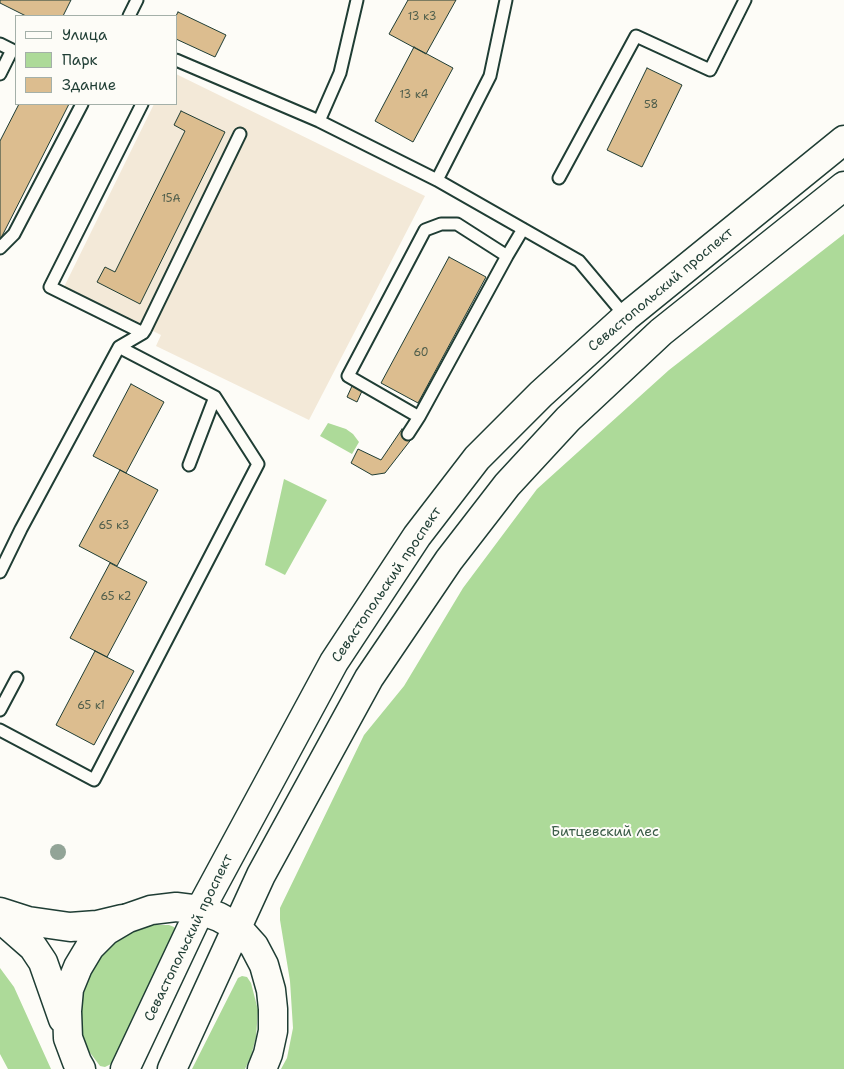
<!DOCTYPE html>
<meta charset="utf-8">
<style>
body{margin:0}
#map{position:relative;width:844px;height:1069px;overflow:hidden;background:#fdfcf7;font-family:"Shantell Sans",sans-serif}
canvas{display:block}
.legend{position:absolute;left:15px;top:15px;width:162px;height:90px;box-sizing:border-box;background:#fdfcf7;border:1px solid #a4b0a9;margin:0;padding:6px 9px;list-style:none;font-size:15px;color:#1f3d34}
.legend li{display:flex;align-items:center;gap:10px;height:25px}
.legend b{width:25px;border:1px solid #a4b0a9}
</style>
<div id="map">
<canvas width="844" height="1069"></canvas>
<ul class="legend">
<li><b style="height:6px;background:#fdfcf7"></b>Улица</li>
<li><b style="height:14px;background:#adda99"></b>Парк</li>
<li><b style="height:14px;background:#dcbd8f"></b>Здание</li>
</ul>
</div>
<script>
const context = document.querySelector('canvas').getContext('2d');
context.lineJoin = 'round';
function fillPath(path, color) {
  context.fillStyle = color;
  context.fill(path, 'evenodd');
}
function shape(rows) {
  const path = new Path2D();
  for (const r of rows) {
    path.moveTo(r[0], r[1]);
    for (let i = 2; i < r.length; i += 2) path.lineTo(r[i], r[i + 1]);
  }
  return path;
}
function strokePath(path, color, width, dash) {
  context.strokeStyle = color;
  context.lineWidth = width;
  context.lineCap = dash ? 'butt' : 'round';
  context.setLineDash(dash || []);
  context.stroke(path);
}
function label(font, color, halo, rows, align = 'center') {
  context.font = font + ' "Shantell Sans",sans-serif';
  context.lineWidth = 4;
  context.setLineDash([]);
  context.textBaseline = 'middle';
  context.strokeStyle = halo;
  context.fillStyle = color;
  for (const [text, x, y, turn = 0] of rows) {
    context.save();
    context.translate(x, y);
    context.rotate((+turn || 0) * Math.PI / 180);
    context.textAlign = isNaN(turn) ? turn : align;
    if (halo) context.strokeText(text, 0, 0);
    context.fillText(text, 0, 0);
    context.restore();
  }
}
fillPath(shape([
 [176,74,425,196,309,420,156,346,161,335,64,287,154,104,176,104]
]), '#f3e9d8');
fillPath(shape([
 [844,234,844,1069,281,1069,287,1058,293,1028,290,981,280,920,280,908,364,735,404,686,463,588,537,489,669,370],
 [328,423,346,429,353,434,359,442,352,454,320,436],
 [284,479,327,500,285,575,265,565],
 [152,925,169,925,174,927,176,931,111,1064,105,1067,100,1066,85,1046,77,1029,76,1010,86,971,116,939,134,929],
 [0,968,14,987,51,1069,8,1069,0,1054],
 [242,976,247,977,251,983,258,1010,256,1037,251,1056,245,1069,192,1069,238,978]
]), '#adda99');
const building = shape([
 [0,0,71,0,63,16,26,16,0,3,0,0],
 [408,0,456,0,426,54,389,34,408,0],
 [178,12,226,35,215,57,176,39,176,16,178,12],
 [414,47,453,68,413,142,375,121,414,47],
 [647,68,682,85,642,167,607,150,647,68],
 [19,104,69,104,0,240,0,141,19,104],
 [181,111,225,132,140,304,97,282,105,267,115,272,185,131,174,125,181,111],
 [449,257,486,277,418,403,381,383,449,257],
 [131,384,164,402,126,473,93,456,131,384],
 [352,386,362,391,357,402,347,397,352,386],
 [402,429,413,437,385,473,372,475,351,463,358,449,381,460,402,429],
 [120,470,158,490,117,566,79,546,120,470],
 [110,563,147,582,107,657,70,638,110,563],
 [95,651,134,671,94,745,56,725,95,651]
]);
fillPath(building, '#dcbd8f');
strokePath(building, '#1f3d34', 1);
const service = shape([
 [129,16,137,0],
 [0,44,12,50,0,74],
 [176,60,319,121,437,180,579,261,626,317],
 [142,104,50,287,143,333],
 [319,121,340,73,357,0],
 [559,178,636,36,710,70,745,0],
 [437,180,490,76,506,0],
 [0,248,14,234,82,104],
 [507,256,419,417,348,376,425,230,441,224,457,224,507,256,523,229],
 [408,434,419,417],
 [189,465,215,397],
 [0,572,21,529,119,347,143,333,145,330,240,134],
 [0,710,17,678],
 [0,730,94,780,258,464,215,397,119,347]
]);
const secondary = shape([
 [0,912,28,921,70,927,97,925,122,919],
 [0,918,33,947,43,962,63,1019],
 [81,1069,77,1062,68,1038,67,1011,69,989,78,967,90,947,106,931,128,918,151,910,176,907,200,910,219,917,237,927,254,946,264,965,271,990,273,1009,273,1031,268,1054,262,1069],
 [125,1069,200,910,334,662,417,536,477,458,541,394,626,317,844,140],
 [172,1069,261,875,369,678,449,560,507,485,568,419,661,332,844,186]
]);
strokePath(service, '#1f3d34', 15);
strokePath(secondary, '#1f3d34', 31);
strokePath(service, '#fdfcf7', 11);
strokePath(secondary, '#fdfcf7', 28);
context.fillStyle = '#92a497';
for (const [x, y] of [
 [58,852]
]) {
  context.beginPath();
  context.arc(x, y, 8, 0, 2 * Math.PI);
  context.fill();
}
label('11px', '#4e5d4b', null, [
 ["13 к3",422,17],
 ["13 к4",414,95],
 ["58",651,105],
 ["15А",171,199],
 ["60",421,353],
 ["65 к3",114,526],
 ["65 к2",116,597],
 ["65 к1",91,706]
]);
label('14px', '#1f3d34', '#fdfcf7', [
 ["Севастопольский проспект",661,290,-40],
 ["Севастопольский проспект",387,585,-56],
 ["Севастопольский проспект",189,938,-64]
]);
label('14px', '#3b5c48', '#fdfcf7', [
 ["Битцевский лес",605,832]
]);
</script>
